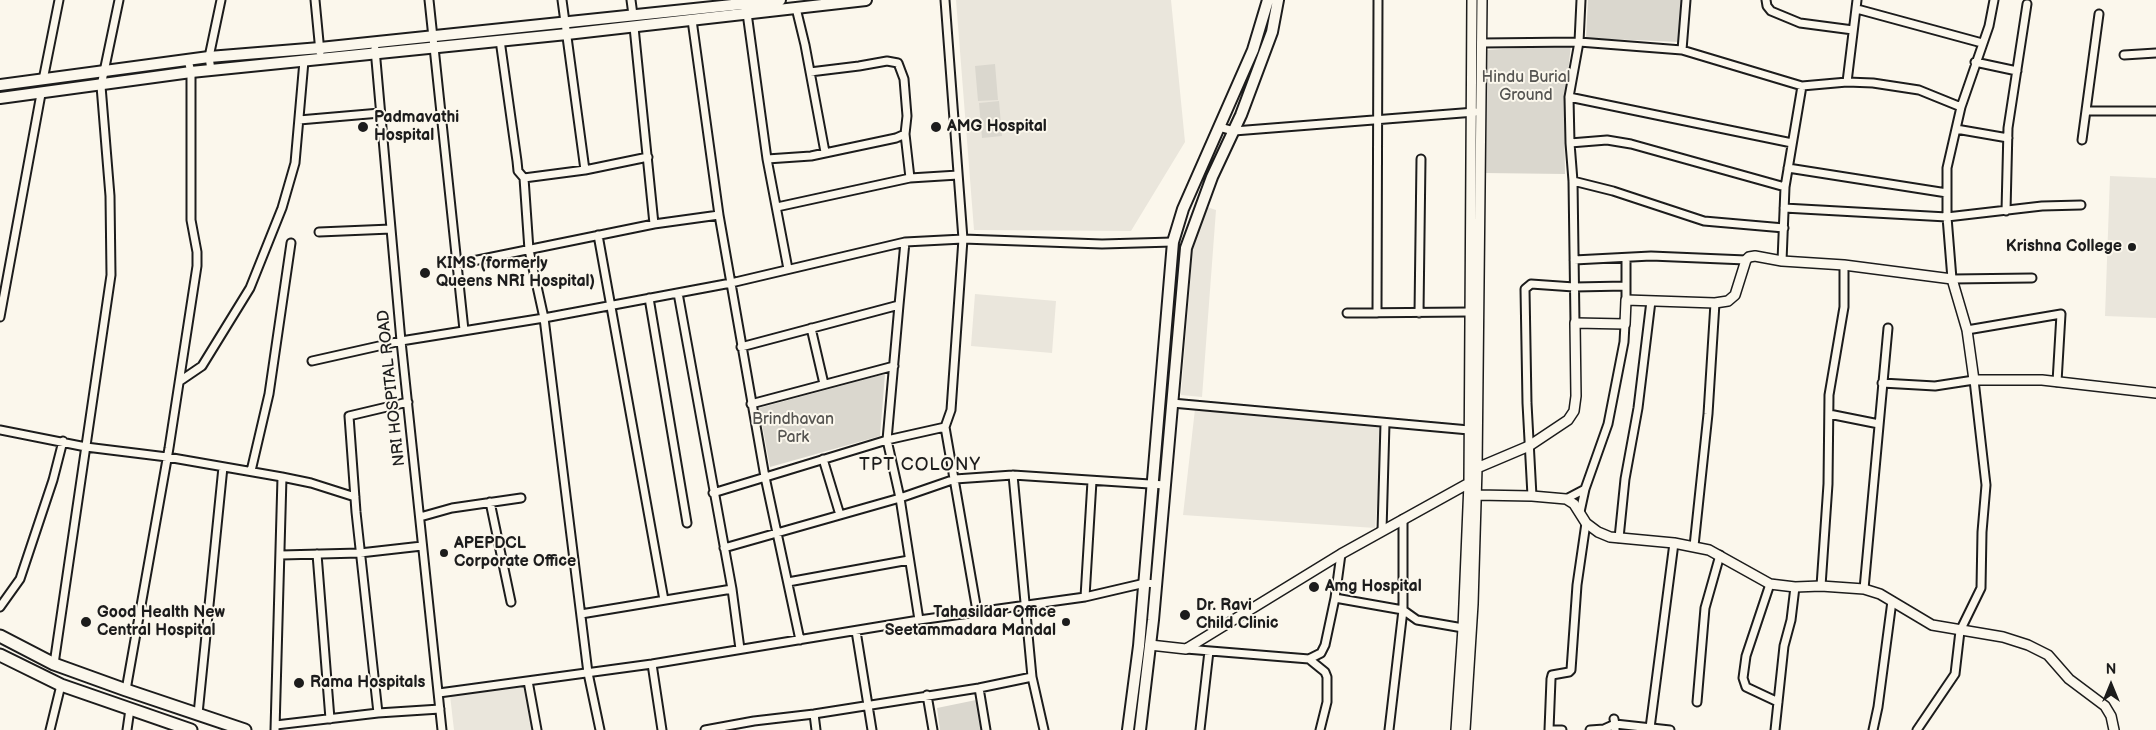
<!DOCTYPE html>
<style>
body{margin:0}
#map{position:relative;width:2156px;height:730px;overflow:hidden;background:#fbf7ec;font-family:"Balsamiq Sans",sans-serif}
canvas{display:block}
.north{position:absolute;left:2086px;top:660px;width:50px;height:50px;-webkit-text-stroke:4px #fbf7ec;paint-order:stroke;rotate:0deg;font-size:14px;font-weight:700;line-height:20px;text-align:center;color:#1c1c1c}
.north::after{content:'';display:block;margin:auto;width:18px;height:22px;background:#1c1c1c;clip-path:polygon(50% 0,100% 100%,50% 72%,0 100%)}
</style>
<div id="map">
<canvas width="2156" height="730"></canvas>
<div class="north">N</div>
</div>
<script>
const context = document.querySelector('canvas').getContext('2d');
context.lineJoin = 'round';
function fillPath(path, color) {
  context.fillStyle = color;
  context.fill(path, 'evenodd');
}
function shape(rows) {
  const path = new Path2D();
  for (const r of rows) {
    path.moveTo(r[0], r[1]);
    for (let i = 2; i < r.length; i += 2) path.lineTo(r[i], r[i + 1]);
  }
  return path;
}
function strokePath(path, color, width, dash) {
  context.strokeStyle = color;
  context.lineWidth = width;
  context.lineCap = dash ? 'butt' : 'round';
  context.setLineDash(dash || []);
  context.stroke(path);
}
function label(font, color, halo, rows, align = 'center') {
  context.font = font + ' "Balsamiq Sans",sans-serif';
  context.lineWidth = 4;
  context.setLineDash([]);
  context.textBaseline = 'middle';
  context.strokeStyle = halo;
  context.fillStyle = color;
  for (const [text, x, y, turn = 0] of rows) {
    context.save();
    context.translate(x, y);
    context.rotate((+turn || 0) * Math.PI / 180);
    context.textAlign = isNaN(turn) ? turn : align;
    if (halo) context.strokeText(text, 0, 0);
    context.fillText(text, 0, 0);
    context.restore();
  }
}
fillPath(shape([
 [956,0,1171,0,1185,142,1131,231,974,230],
 [2110,176,2156,178,2156,318,2105,316],
 [1207,207,1216,210,1202,397,1181,395,1193,245],
 [975,294,1056,301,1052,353,971,346],
 [1195,409,1384,424,1375,528,1183,515],
 [527,687,532,730,454,730,450,695]
]), '#eae6dc');
fillPath(shape([
 [1588,0,1681,0,1679,42,1586,38],
 [1571,45,1564,108,1565,174,1485,173,1486,50],
 [995,64,998,100,978,101,975,66],
 [999,101,1002,136,982,138,979,103],
 [885,374,880,436,770,467,759,408],
 [976,700,982,730,940,730,937,708]
]), '#dad7ce');
const minor = shape([
 [315,0,320,52],
 [429,0,464,330],
 [562,0,585,170],
 [631,0,633,15],
 [1766,0,1767,6,1771,11,1800,23,1853,30],
 [1994,0,1989,26,1961,107,1947,168,1947,217,1952,279,2032,278],
 [796,8,805,45,825,152],
 [1857,9,1982,43],
 [747,13,767,159,788,269],
 [692,20,719,215],
 [634,27,654,224],
 [500,40,517,161,518,171,524,178,585,170,648,157],
 [1481,43,1579,42,1682,50,1686,0],
 [375,49,401,341,442,730],
 [1682,50,1802,86,1847,82,1873,83,1919,90,1961,107],
 [2124,55,2156,53],
 [1975,62,2017,71],
 [211,70,209,57,221,0],
 [43,80,59,0],
 [1847,82,1857,0],
 [1569,97,1792,143],
 [2086,111,2156,111],
 [299,120,380,113],
 [1219,127,1234,131,1475,112],
 [1956,129,2008,138],
 [905,134,910,178],
 [2082,140,2099,14],
 [1570,143,1607,140,1631,144,1785,187],
 [767,159,811,156,896,138,905,134,907,116,904,79,898,63,887,61,859,66,810,72],
 [1788,168,1947,193],
 [524,178,529,250,544,318,588,673,600,730],
 [1573,181,1613,191,1704,221,1784,228],
 [777,207,910,178,958,175],
 [1784,208,1947,217,2042,206,2081,205],
 [2006,211,2008,128,2027,4],
 [319,232,391,229],
 [598,235,664,600],
 [1574,260,1651,256,1746,260],
 [1782,261,1785,187,1802,86],
 [458,264,654,224,719,215,765,477,800,640],
 [678,293,732,589,740,649],
 [649,298,687,523],
 [1626,300,1626,258],
 [899,305,887,440,900,498,919,620],
 [1347,313,1469,312],
 [1377,313,1378,0],
 [1419,313,1421,159],
 [0,317,41,94],
 [1575,323,1573,181,1570,143,1569,97,1579,42,1581,0],
 [811,328,824,384],
 [1967,330,2061,314,2057,382],
 [741,347,899,305,905,242],
 [312,361,401,341,544,318,731,283,905,242,963,239,1102,244,1173,242],
 [180,381,202,366,250,288,282,208,295,163,304,61],
 [1882,383,1935,386,1974,380,1986,485,1982,532,1981,588,1960,631,1955,674,1917,730],
 [1172,403,1469,430],
 [751,404,894,366],
 [1829,414,1879,424],
 [945,427,951,410,963,239,945,0],
 [0,430,86,447,167,457,282,477,275,730],
 [823,459,840,515],
 [251,471,269,394,291,243],
 [282,477,311,483,355,497],
 [713,493,887,440,945,427,977,611],
 [1532,496,1527,403,1525,289,1531,284,1574,287,1626,286],
 [1566,499,1585,489],
 [490,502,511,602],
 [1580,512,1585,489,1608,424,1624,342,1625,324],
 [420,517,452,508,521,498],
 [1382,531,1385,423],
 [1619,538,1625,479,1638,408,1651,301],
 [1694,546,1708,414,1715,303],
 [724,548,900,498,955,479,1013,475,1165,485],
 [317,554,330,719],
 [281,555,360,553,422,546],
 [788,582,909,560],
 [1770,584,1746,656,1743,678,1746,687,1778,702],
 [1821,586,1828,484,1829,395,1844,307,1844,265],
 [1864,589,1888,328],
 [1085,597,1092,481],
 [1335,598,1403,610,1417,620,1463,628],
 [0,607,20,579,53,480,63,441],
 [581,614,732,589],
 [856,631,872,730],
 [1186,649,1309,659,1321,653,1325,645,1335,598,1341,554],
 [1309,659,1325,672,1327,677,1327,702,1320,730],
 [54,664,111,275,110,196,101,86,119,0],
 [652,664,662,730],
 [1032,677,1044,730],
 [528,681,537,730],
 [979,688,986,730],
 [126,690,169,448,197,266,197,252,191,220,191,72,188,60],
 [439,693,652,664,919,620,1085,597,1145,583,1156,584],
 [927,695,933,730],
 [1697,702,1705,608,1720,555],
 [378,713,356,512,349,416,408,402],
 [198,714,223,467],
 [814,714,816,730],
 [276,725,378,713,440,709],
 [1650,728,1674,543],
 [50,730,61,685],
 [127,730,130,709],
 [705,730,754,721,814,714,979,688,1032,677,1013,475],
 [1200,730,1209,651],
 [1389,730,1403,610,1403,519],
 [1549,730,1551,679,1552,675,1569,672,1571,670,1577,585,1586,523],
 [1549,730,1562,730],
 [1590,730,1604,729,1615,724,1614,719],
 [1615,730,1615,724,1670,730],
 [1775,730,1784,646,1791,620,1795,587],
 [1873,730,1878,707,1892,601]
]);
const tertiary = shape([
 [1476,495,1532,496,1566,499,1574,504,1586,523,1598,532,1610,537,1674,543,1709,550,1770,584,1795,587,1821,586,1864,589,1880,594,1932,625,2003,637,2028,645,2048,655,2069,679,2105,706,2111,716,2114,730],
 [1150,645,1186,649,1341,554,1469,483,1477,468,1529,446,1568,420,1574,411,1576,396,1575,323,1625,324,1626,300,1715,303,1728,301,1735,295,1746,260,1749,257,1755,256,1782,261,1844,265,1952,279,1967,330,1974,380,2042,380,2156,393],
 [1456,730,1463,628,1469,483,1472,0],
 [1465,730,1473,604,1477,468,1482,0]
]);
const secondary = shape([
 [0,85,209,57,320,48,780,0],
 [0,98,191,72,567,34,866,0],
 [1128,730,1139,646,1173,242,1183,209,1253,50,1268,0],
 [1140,730,1153,620,1186,248,1212,177,1241,115,1272,32,1278,0]
]);
const primary = shape([
 [0,636,54,664,126,690,245,730],
 [0,655,61,685,191,730]
]);
strokePath(minor, '#1c1c1c', 11);
strokePath(tertiary, '#1c1c1c', 12);
strokePath(secondary, '#1c1c1c', 14);
strokePath(primary, '#1c1c1c', 15);
strokePath(minor, '#fbf7ec', 7);
strokePath(tertiary, '#fbf7ec', 9);
strokePath(secondary, '#fbf7ec', 10);
strokePath(primary, '#fbf7ec', 11);
for (const [x, y, r, color] of [
 [363,127,6,"#1c1c1c"],
 [936,127,6,"#1c1c1c"],
 [2132,247,5,"#1c1c1c"],
 [425,273,6,"#1c1c1c"],
 [444,553,5,"#1c1c1c"],
 [1314,587,6,"#1c1c1c"],
 [1185,615,6,"#1c1c1c"],
 [86,622,6,"#1c1c1c"],
 [1066,622,5,"#1c1c1c"],
 [299,683,6,"#1c1c1c"]
]) {
  const dot = new Path2D();
  dot.arc(x, y, r, 0, 2 * Math.PI);
  context.fillStyle = color;
  context.fill(dot);
  strokePath(dot, '#fbf7ec', 2);
}
label('16px', '#555451', '#fbf7ec', [
 ["Hindu Burial",1526,78],
 ["Ground",1526,96],
 ["Brindhavan",793,420],
 ["Park",793,438]
]);
label('bold 16px', '#1c1c1c', '#fbf7ec', [
 ["Padmavathi",374,118],
 ["Hospital",374,136],
 ["AMG Hospital",947,127],
 ["Krishna College",2122,247,"right"],
 ["KIMS (formerly",436,264],
 ["Queens NRI Hospital)",436,282],
 ["APEPDCL",454,544],
 ["Corporate Office",454,562],
 ["Amg Hospital",1325,587],
 ["Dr. Ravi",1196,606],
 ["Child Clinic",1196,624],
 ["Good Health New",97,613],
 ["Central Hospital",97,631],
 ["Tahasildar Office",1056,613,"right"],
 ["Seetammadara Mandal",1056,631,"right"],
 ["Rama Hospitals",310,683]
], 'left');
label('16px', '#1c1c1c', '#fbf7ec', [
 ["NRI HOSPITAL ROAD",392,388,-96]
]);
context.letterSpacing = '1px';
label('18px', '#1c1c1c', '#fbf7ec', [
 ["TPT COLONY",920,465]
]);
context.letterSpacing = '0px';
</script>
